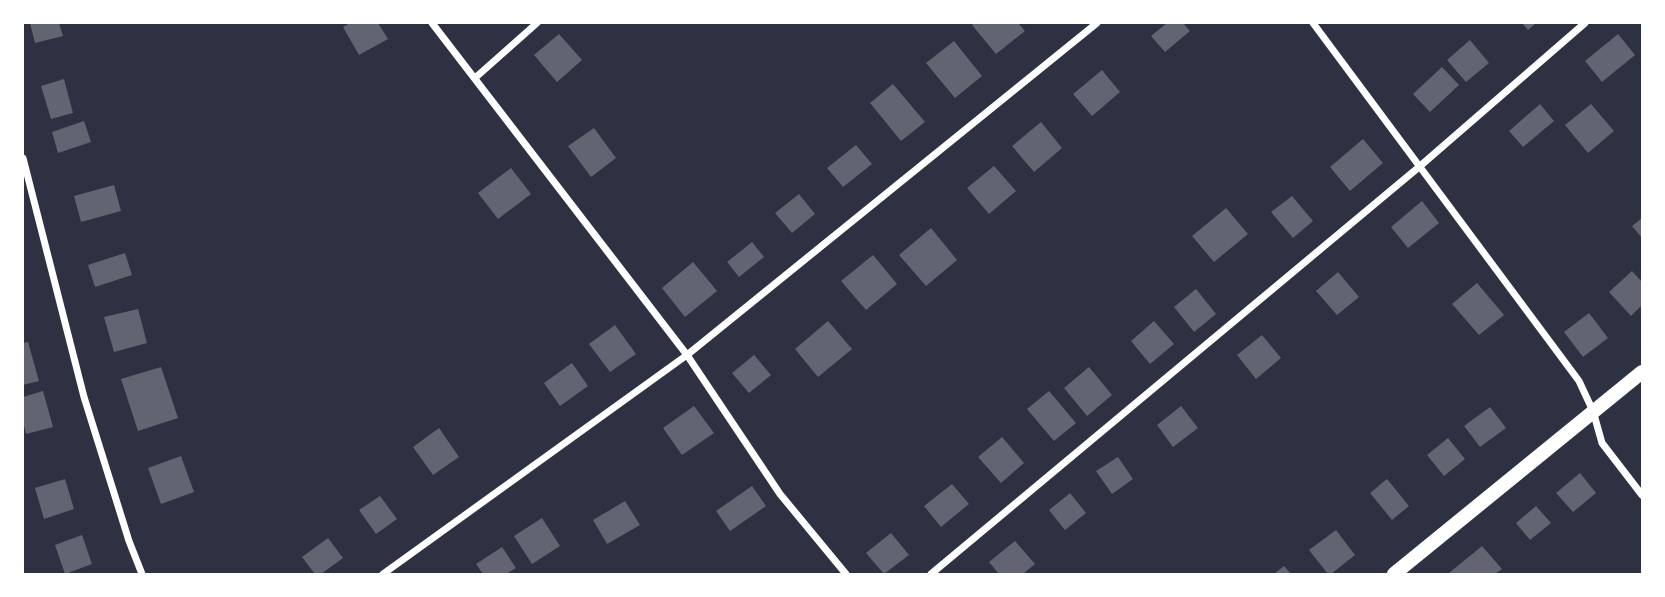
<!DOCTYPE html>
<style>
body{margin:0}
#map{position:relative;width:1665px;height:597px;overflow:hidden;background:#2d3142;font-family:Arial,sans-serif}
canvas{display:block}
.frame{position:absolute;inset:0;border:24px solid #fff;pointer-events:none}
</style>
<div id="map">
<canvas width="1665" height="597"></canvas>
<div class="frame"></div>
</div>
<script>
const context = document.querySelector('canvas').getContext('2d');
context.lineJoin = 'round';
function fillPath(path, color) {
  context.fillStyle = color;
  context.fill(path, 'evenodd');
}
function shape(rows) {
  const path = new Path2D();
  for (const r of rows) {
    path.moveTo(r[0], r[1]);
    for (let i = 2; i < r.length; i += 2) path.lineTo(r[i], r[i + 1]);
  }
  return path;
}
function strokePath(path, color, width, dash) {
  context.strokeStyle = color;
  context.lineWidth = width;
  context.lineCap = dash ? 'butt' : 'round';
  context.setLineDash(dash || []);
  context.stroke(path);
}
fillPath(shape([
 [30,23,59,23,63,36,35,43],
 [350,23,378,23,388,39,359,55,343,27],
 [975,23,1018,23,1025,31,996,54,972,25],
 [1167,23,1183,23,1190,31,1165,52,1151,36],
 [1522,23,1536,23,1528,30],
 [559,34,582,60,557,82,534,55],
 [1618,34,1635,55,1602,82,1585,61],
 [1470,40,1489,63,1466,82,1447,60],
 [954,41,982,76,955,98,926,63],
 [1442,67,1459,85,1430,112,1413,94],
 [1102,70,1120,92,1092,116,1073,94],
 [64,79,73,113,51,119,41,86],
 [893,84,925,122,901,141,870,103],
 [1540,104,1554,121,1523,147,1509,131],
 [1591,104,1614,131,1588,153,1565,125],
 [84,121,91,142,58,153,52,132],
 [1041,122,1062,148,1034,172,1012,146],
 [594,128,616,158,591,177,568,146],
 [1363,139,1383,163,1350,191,1330,167],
 [856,145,872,164,843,187,827,168],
 [994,166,1016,191,989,214,967,188],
 [511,168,531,194,498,219,478,193],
 [114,185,121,211,81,222,74,196],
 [799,194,815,214,792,233,775,213],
 [1292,196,1313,221,1293,238,1271,212],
 [1422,201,1439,223,1408,248,1391,227],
 [1226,208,1248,234,1214,262,1192,236],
 [1642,218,1642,238,1632,226],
 [931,228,957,260,926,286,899,255],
 [752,242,764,257,739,277,727,262],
 [125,253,132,275,95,287,88,265],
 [873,255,897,284,866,310,841,281],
 [693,262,717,291,685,317,662,288],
 [1632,271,1642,282,1642,305,1631,316,1609,292],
 [1338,272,1359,297,1337,315,1316,291],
 [1477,283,1504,315,1479,335,1452,304],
 [1196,289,1216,314,1194,332,1174,307],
 [138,309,147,343,114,352,104,317],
 [1589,313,1608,338,1583,357,1564,332],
 [828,321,852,349,818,377,795,349],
 [1154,321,1174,344,1150,364,1131,341],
 [615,325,636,354,610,372,589,344],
 [1262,335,1281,358,1256,379,1237,355],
 [28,342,39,381,23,385,23,343],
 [754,355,771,375,749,393,732,373],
 [572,363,588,386,560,406,544,383],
 [161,367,178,418,138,431,121,379],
 [1089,367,1112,395,1087,416,1064,388],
 [43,391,53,427,26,434,23,422,23,397],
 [1049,391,1076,423,1054,441,1027,409],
 [694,406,714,433,682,455,663,428],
 [1181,406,1198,428,1173,447,1157,425],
 [1490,407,1506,428,1480,447,1464,426],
 [439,428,459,457,433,475,413,447],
 [1002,437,1024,463,1001,483,978,457],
 [1448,438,1465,459,1444,476,1427,455],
 [181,456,194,492,161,504,148,468],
 [1118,457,1133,479,1112,494,1096,471],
 [1580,473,1596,493,1573,512,1556,493],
 [65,479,74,509,44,519,35,488],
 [1387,479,1409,506,1392,520,1370,493],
 [952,484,969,504,941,527,924,506],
 [752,486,766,506,730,531,716,511],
 [1070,493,1086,513,1065,530,1049,510],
 [380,496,397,519,376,534,359,510],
 [625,501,640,525,607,544,593,520],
 [1536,506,1551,523,1530,540,1516,523],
 [542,518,560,546,532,564,514,536],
 [1336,530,1355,555,1331,574,1328,574,1309,550],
 [891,533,909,555,884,574,866,553],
 [82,535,92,564,65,574,55,545],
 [328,538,343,558,321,574,315,574,302,557],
 [1015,541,1035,564,1023,574,999,574,989,562],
 [1482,546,1502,569,1495,574,1451,574,1449,573],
 [502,547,516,568,506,574,483,574,476,564],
 [1284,566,1291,574,1274,574]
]), '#626471');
strokePath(shape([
 [432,23,687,355,780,494,846,574],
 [1313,23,1579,381,1593,411,1602,443,1642,495],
 [475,78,537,23],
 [23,158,84,397,129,541,142,574],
 [383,574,687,355,1097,23],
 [931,574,1419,167,1585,23]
]), '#fff', 7);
strokePath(shape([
 [1394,574,1642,372]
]), '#fff', 14);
</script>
